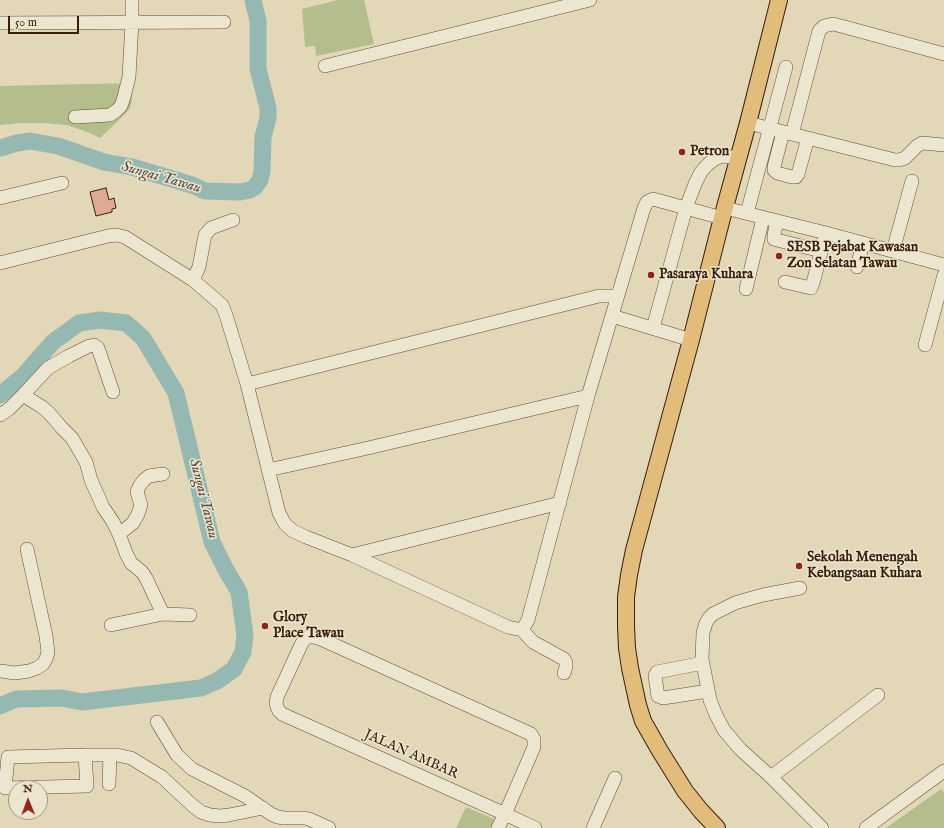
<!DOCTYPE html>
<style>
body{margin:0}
#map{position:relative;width:944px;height:828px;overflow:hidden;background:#e2d7b6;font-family:"IM FELL English",serif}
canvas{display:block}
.north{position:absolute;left:8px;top:780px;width:40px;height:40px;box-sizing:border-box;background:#ece5d0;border:1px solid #a59581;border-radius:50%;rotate:359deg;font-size:11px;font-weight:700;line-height:16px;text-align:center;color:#3a1d0b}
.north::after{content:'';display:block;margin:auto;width:14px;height:18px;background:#8f2418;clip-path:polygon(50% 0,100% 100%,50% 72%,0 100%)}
.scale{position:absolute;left:8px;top:16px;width:71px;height:18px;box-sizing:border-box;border:2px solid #3a1d0b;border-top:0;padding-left:5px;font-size:12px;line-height:14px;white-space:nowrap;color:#3a1d0b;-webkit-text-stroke:3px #ece5d0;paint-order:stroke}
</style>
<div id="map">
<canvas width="944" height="828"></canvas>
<div class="north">N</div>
<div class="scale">50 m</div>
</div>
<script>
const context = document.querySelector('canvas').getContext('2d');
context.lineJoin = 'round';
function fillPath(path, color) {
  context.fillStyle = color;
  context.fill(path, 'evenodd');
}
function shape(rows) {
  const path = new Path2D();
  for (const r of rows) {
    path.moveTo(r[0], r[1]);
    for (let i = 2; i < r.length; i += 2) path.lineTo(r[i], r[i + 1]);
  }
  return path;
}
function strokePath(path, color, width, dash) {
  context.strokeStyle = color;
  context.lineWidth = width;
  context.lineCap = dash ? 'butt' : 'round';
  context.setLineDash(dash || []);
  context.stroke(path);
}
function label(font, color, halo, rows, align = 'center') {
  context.font = font + ' "IM FELL English",serif';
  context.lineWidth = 3;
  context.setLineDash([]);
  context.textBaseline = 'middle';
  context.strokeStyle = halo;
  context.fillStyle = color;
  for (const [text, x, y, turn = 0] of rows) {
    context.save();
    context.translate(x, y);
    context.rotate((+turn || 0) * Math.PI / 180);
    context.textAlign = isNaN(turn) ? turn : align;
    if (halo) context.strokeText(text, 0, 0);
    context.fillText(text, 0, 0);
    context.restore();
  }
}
fillPath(shape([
 [338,0,364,0,374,44,316,56,315,46,305,47,302,9],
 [132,83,132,101,130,108,126,113,100,138,90,133,67,125,43,123,20,123,0,125,0,86],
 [941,789,944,792,944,828,886,828],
 [466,807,496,820,492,828,456,828]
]), '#b4be8d');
strokePath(shape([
 [0,148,17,143,30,141,58,146,104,162,132,167,192,185,205,191,240,192,250,190,255,187,260,180,262,171,263,137,268,118,268,108,258,69,258,21,253,0],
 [0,395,23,376,53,342,79,323,100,320,126,323,143,338,176,393,212,542,226,570,239,592,245,635,243,652,234,669,217,681,201,688,82,702,62,698,16,699,0,706]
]), '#95b8b2', 17);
const building = shape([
 [106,188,109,200,114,198,116,208,112,209,112,212,96,216,90,192,106,188]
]);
fillPath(building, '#e0a994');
strokePath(building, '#3a1d0b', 1);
const minor = shape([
 [0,23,224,22],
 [325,66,590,0],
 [75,117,110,115,116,111,121,106,124,97,129,77,132,22,132,0],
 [748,123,895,160,899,160,905,158,917,146,922,143,944,145],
 [783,132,774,167,774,170,777,173,792,177,796,177,798,174,808,138],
 [792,134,819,31,824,26,833,24,841,26,944,54],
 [0,198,62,183],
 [725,208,826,233,944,265],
 [747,213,786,67],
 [777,221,774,235,774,239,777,240,821,251],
 [893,251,912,181],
 [0,263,108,236,116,235,125,237,193,280,222,305,226,315,247,384,279,513,285,524,293,531,306,537,352,555,508,627,522,630,533,642,564,659,566,663,566,667,564,673],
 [857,267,863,243],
 [193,280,199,267,205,235,211,228,233,220],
 [785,282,811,288,813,283,826,233],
 [746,289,763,218],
 [612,316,691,340],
 [653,328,686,208,695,184,701,172,708,164,715,159,723,156,739,158],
 [925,345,944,275],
 [247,384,599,296,617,296],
 [23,395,42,407,49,413,61,427,72,438,86,462,91,480,103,507,113,522,119,534,126,553,131,563,142,572,146,578,163,614],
 [0,415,9,409,23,395,48,368,69,356,89,346,94,345,98,348,113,392],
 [268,470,368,448,588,396],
 [119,534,133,523,138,514,141,505,137,492,140,485,144,480,149,476,163,474],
 [352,555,560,503],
 [800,588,763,595,752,598,735,603,713,614,709,618,706,623,703,633,702,659,710,700,716,715,724,730,740,749,771,777,822,828],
 [111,625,163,614,190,615],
 [522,630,528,620,588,396,644,208,647,202,653,199,722,218],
 [703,663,657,672,655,676,658,696,663,698,708,691],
 [0,671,15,673,29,671,37,668,43,664,46,659,48,652,46,636,27,549],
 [157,722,177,755,192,769,245,796,271,814,278,817,284,818,304,818,309,819,329,828],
 [85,755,87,786,5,788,8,757,85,755,117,755,131,758,162,777,192,805,201,812,210,815,220,816,229,815,263,808],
 [771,777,878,695],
 [109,784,110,755],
 [498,828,505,814,534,747,534,739,531,734,321,639,314,637,308,637,304,640,301,645,277,697,276,703,277,707,279,711,282,714,505,814,535,828],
 [593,828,615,778],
 [866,828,944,771]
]);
const major = shape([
 [717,828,701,811,685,791,660,751,643,721,638,705,630,668,627,648,626,626,626,597,629,575,634,550,691,340,722,218,748,123,779,0]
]);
strokePath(minor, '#644c36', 14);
strokePath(major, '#3a1d0b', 18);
strokePath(minor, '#ece5d0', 13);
strokePath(major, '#e1bc7b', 16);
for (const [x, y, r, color] of [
 [682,152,4,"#8f2418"],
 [779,256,4,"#8f2418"],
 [651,275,4,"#8f2418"],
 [799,566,4,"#8f2418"],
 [265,626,4,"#8f2418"]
]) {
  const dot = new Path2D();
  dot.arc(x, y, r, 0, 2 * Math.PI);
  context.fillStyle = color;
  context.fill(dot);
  strokePath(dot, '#ece5d0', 1.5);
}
label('bold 14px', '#3a1d0b', '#ece5d0', [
 ["Petron",690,152],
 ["SESB Pejabat Kawasan",787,248],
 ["Zon Selatan Tawau",787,264],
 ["Pasaraya Kuhara",659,275],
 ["Sekolah Menengah",807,558],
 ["Kebangsaan Kuhara",807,574],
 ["Glory",273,618],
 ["Place Tawau",273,634]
], 'left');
label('14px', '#3a1d0b', '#ece5d0', [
 ["JALAN AMBAR",411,755,24]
]);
label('italic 15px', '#554c3d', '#ece5d0', [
 ["Sungai Tawau",161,178,16],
 ["Sungai Tawau",203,499,76]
]);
</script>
